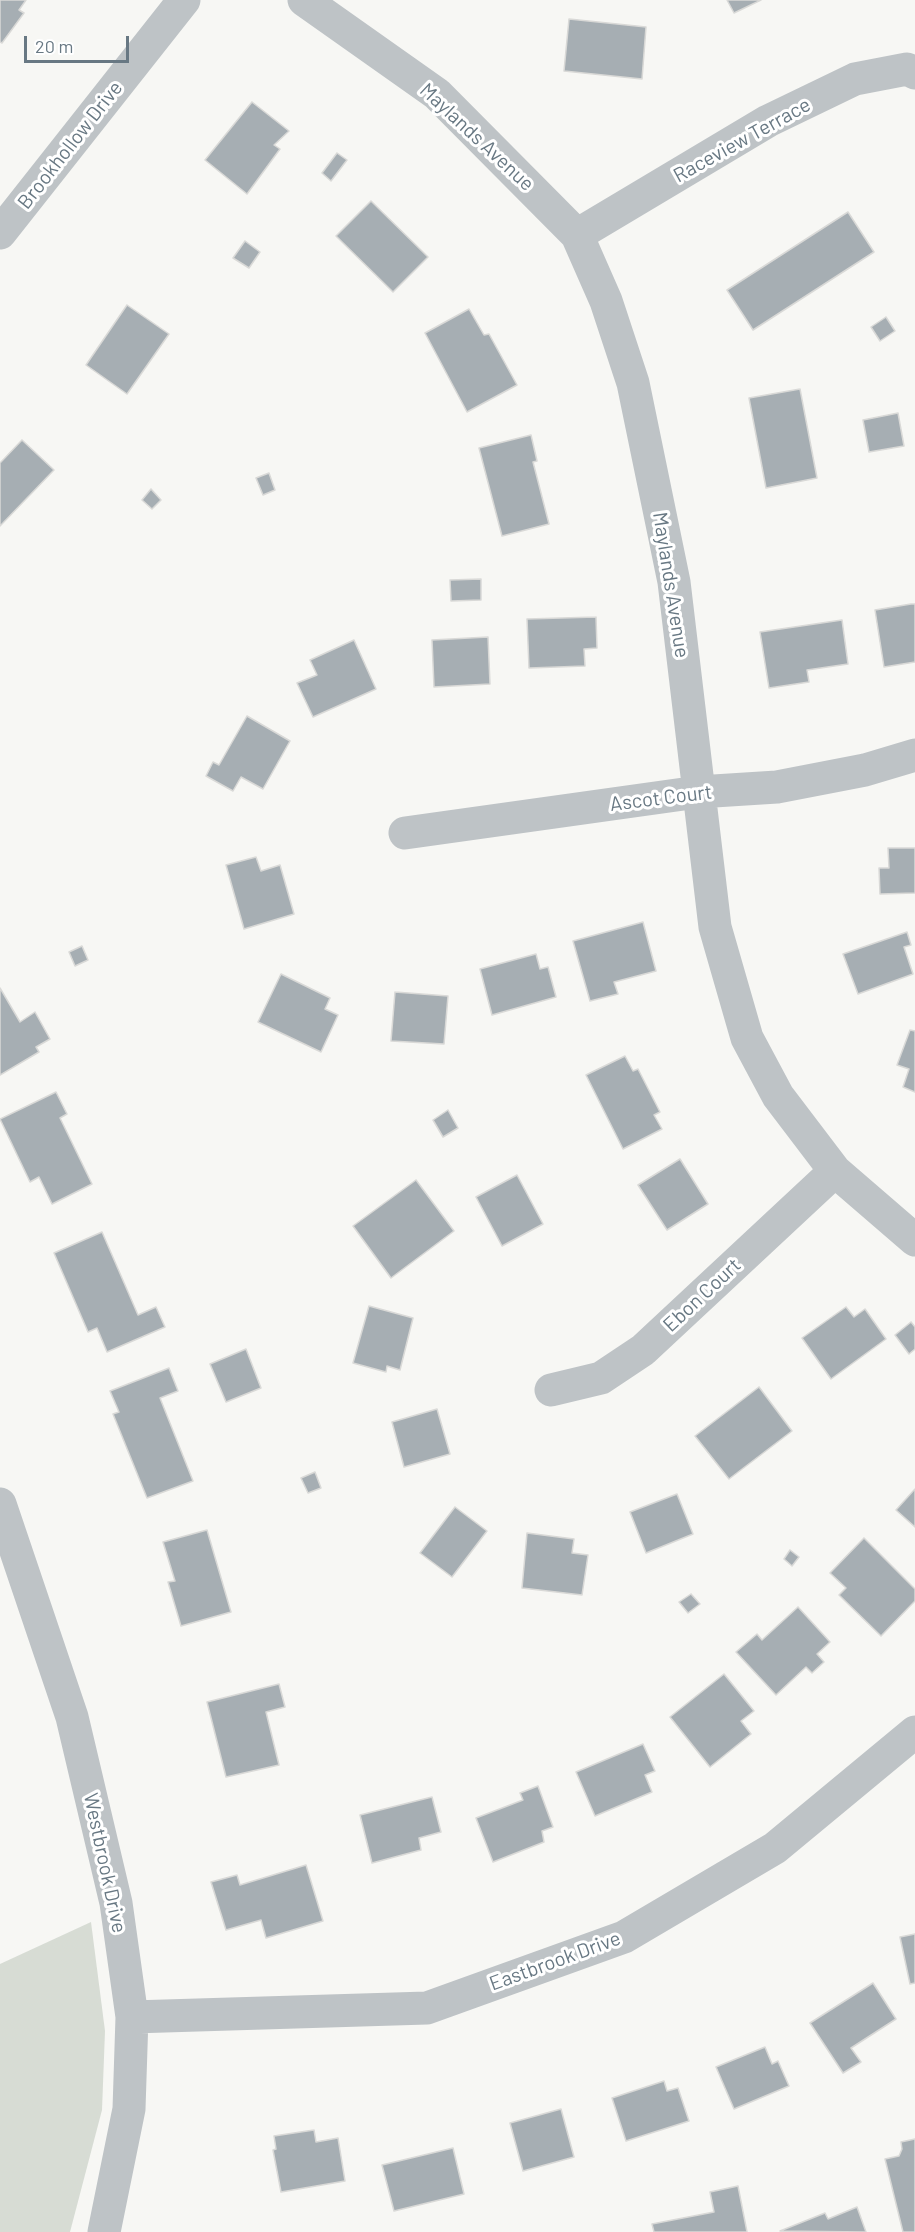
<!DOCTYPE html>
<style>
body{margin:0}
#map{position:relative;width:915px;height:2232px;overflow:hidden;background:#f7f7f4;font-family:Barlow,sans-serif}
canvas{display:block}
.scale{position:absolute;left:24px;top:36px;width:105px;height:27px;box-sizing:border-box;border:3px solid #687883;border-top:0;padding-left:8px;font-size:18px;line-height:21px;white-space:nowrap;color:#687883;-webkit-text-stroke:4px #fff;paint-order:stroke}
</style>
<div id="map">
<canvas width="915" height="2232"></canvas>
<div class="scale">20 m</div>
</div>
<script>
const context = document.querySelector('canvas').getContext('2d');
context.lineJoin = 'round';
function fillPath(path, color) {
  context.fillStyle = color;
  context.fill(path, 'evenodd');
}
function shape(rows) {
  const path = new Path2D();
  for (const r of rows) {
    path.moveTo(r[0], r[1]);
    for (let i = 2; i < r.length; i += 2) path.lineTo(r[i], r[i + 1]);
  }
  return path;
}
function strokePath(path, color, width, dash) {
  context.strokeStyle = color;
  context.lineWidth = width;
  context.lineCap = dash ? 'butt' : 'round';
  context.setLineDash(dash || []);
  context.stroke(path);
}
function label(font, color, halo, rows, align = 'center') {
  context.font = font + ' Barlow,sans-serif';
  context.lineWidth = 6;
  context.setLineDash([]);
  context.textBaseline = 'middle';
  context.strokeStyle = halo;
  context.fillStyle = color;
  for (const [text, x, y, turn = 0] of rows) {
    context.save();
    context.translate(x, y);
    context.rotate((+turn || 0) * Math.PI / 180);
    context.textAlign = isNaN(turn) ? turn : align;
    if (halo) context.strokeText(text, 0, 0);
    context.fillText(text, 0, 0);
    context.restore();
  }
}
fillPath(shape([
 [91,1922,105,2031,102,2110,70,2232,0,2232,0,1964]
]), '#d7dcd4');
const building = shape([
 [0,0,26,0,19,10,24,13,2,43,0,42,0,0],
 [727,0,761,0,734,13,727,0],
 [569,19,646,27,642,79,564,71,569,19],
 [252,102,289,131,274,145,280,149,247,194,205,160,252,102],
 [337,153,347,160,331,181,322,173,337,153],
 [371,201,428,257,393,292,336,236,371,201],
 [848,212,874,252,753,330,727,290,848,212],
 [245,241,260,252,249,268,233,258,245,241],
 [127,305,169,334,127,394,86,365,127,305],
 [469,309,484,335,489,334,517,385,467,412,425,333,469,309],
 [886,317,895,331,880,341,871,327,886,317],
 [800,389,817,478,766,488,749,398,800,389],
 [898,413,904,446,869,452,863,420,898,413],
 [531,435,537,461,533,462,549,524,502,536,479,448,531,435],
 [22,440,54,470,0,526,0,463,22,440],
 [269,473,275,490,263,495,256,478,269,473],
 [151,489,161,500,152,509,142,500,151,489],
 [481,579,481,600,451,601,450,580,481,579],
 [911,604,915,604,915,662,884,667,875,610,911,604],
 [596,617,597,648,584,649,585,666,529,668,527,619,596,617],
 [842,620,848,664,807,670,809,682,769,688,760,632,842,620],
 [488,637,490,684,434,687,432,640,488,637],
 [354,640,376,689,313,717,297,683,317,675,310,660,354,640],
 [247,716,290,741,263,789,241,777,233,791,206,776,213,762,219,765,247,716],
 [888,848,915,848,915,893,880,894,879,868,889,868,888,848],
 [256,857,261,871,280,865,294,914,244,929,226,865,256,857],
 [643,922,656,971,614,982,618,994,590,1001,573,941,643,922],
 [907,932,911,945,904,947,913,974,858,994,843,954,907,932],
 [82,946,88,960,75,966,69,952,82,946],
 [536,954,540,969,548,967,556,997,492,1015,480,969,536,954],
 [281,974,330,998,325,1009,338,1015,321,1052,258,1022,281,974],
 [0,988,20,1022,35,1012,50,1039,36,1047,39,1052,0,1075,0,988],
 [395,992,448,996,444,1044,391,1041,395,992],
 [910,1030,915,1031,915,1092,903,1087,909,1069,897,1065,910,1030],
 [625,1056,633,1071,638,1069,660,1112,654,1115,662,1129,623,1149,586,1075,625,1056],
 [56,1092,67,1114,60,1118,92,1184,52,1204,39,1177,30,1182,0,1119,56,1092],
 [448,1110,458,1128,443,1137,433,1120,448,1110],
 [680,1159,708,1204,667,1230,638,1185,680,1159],
 [517,1175,543,1224,502,1246,476,1197,517,1175],
 [416,1180,454,1231,391,1278,353,1226,416,1180],
 [102,1232,138,1315,156,1307,165,1327,107,1352,97,1328,88,1332,54,1253,102,1232],
 [369,1306,413,1318,400,1370,387,1366,386,1372,353,1363,369,1306],
 [846,1307,854,1317,865,1309,886,1339,831,1379,802,1338,846,1307],
 [911,1322,915,1327,915,1349,909,1354,895,1335,911,1322],
 [246,1349,261,1388,226,1402,210,1364,246,1349],
 [169,1368,178,1391,160,1398,193,1481,147,1498,113,1414,119,1412,110,1391,169,1368],
 [759,1387,792,1431,729,1479,695,1436,759,1387],
 [437,1409,450,1454,404,1467,392,1422,437,1409],
 [315,1472,321,1488,308,1493,301,1478,315,1472],
 [915,1489,915,1527,896,1510,915,1489],
 [677,1494,693,1534,646,1553,630,1512,677,1494],
 [455,1507,487,1531,452,1577,420,1553,455,1507],
 [207,1530,231,1612,181,1626,168,1582,175,1581,163,1542,207,1530],
 [527,1533,574,1539,572,1553,588,1555,582,1595,522,1588,527,1533],
 [864,1538,915,1589,915,1601,881,1636,839,1595,846,1588,830,1573,864,1538],
 [790,1550,799,1557,792,1566,784,1559,790,1550],
 [691,1594,700,1604,688,1613,679,1602,691,1594],
 [798,1607,830,1642,817,1654,824,1662,812,1673,806,1667,776,1695,736,1652,757,1634,762,1640,798,1607],
 [724,1674,754,1711,741,1721,751,1734,710,1767,670,1717,724,1674],
 [279,1684,285,1707,266,1712,279,1765,226,1777,207,1702,279,1684],
 [643,1744,655,1771,645,1775,652,1792,595,1816,576,1772,643,1744],
 [538,1786,553,1827,542,1831,544,1842,493,1862,476,1818,523,1800,520,1793,538,1786],
 [432,1797,441,1832,419,1838,421,1850,372,1863,360,1815,432,1797],
 [306,1865,323,1921,266,1938,261,1920,226,1930,211,1882,237,1875,240,1885,306,1865],
 [915,1934,915,1983,910,1984,900,1937,915,1934],
 [873,1983,896,2019,851,2048,861,2062,843,2073,810,2023,873,1983],
 [765,2047,772,2064,778,2061,789,2086,734,2109,716,2067,765,2047],
 [664,2081,667,2091,678,2088,689,2121,626,2141,612,2098,664,2081],
 [561,2109,574,2157,523,2171,510,2123,561,2109],
 [314,2130,316,2142,338,2138,345,2181,281,2192,273,2150,276,2149,274,2136,314,2130],
 [915,2139,915,2232,903,2232,885,2159,899,2156,902,2149,901,2142,915,2139],
 [453,2148,464,2194,394,2211,382,2165,453,2148],
 [738,2186,747,2232,654,2232,652,2224,714,2212,710,2192,738,2186],
 [857,2207,866,2232,780,2231,825,2213,828,2219,857,2207]
]);
fillPath(building, '#a6aeb3');
strokePath(building, '#d9d9d7', 1.5);
strokePath(shape([
 [304,0,437,94,577,235,606,301,633,383,674,582,715,927,747,1038,778,1096,835,1171,915,1240],
 [0,233,184,0],
 [577,235,768,121,855,79,907,69,915,73],
 [405,833,698,792,777,787,865,770,915,755],
 [551,1390,601,1378,643,1350,835,1171],
 [0,1504,72,1717,116,1903,132,2017,129,2109,104,2232],
 [132,2017,427,2008,624,1937,775,1848,915,1732]
]), '#bec3c6', 33);
label('20px', '#687883', '#fff', [
 ["Maylands Avenue",477,137,43],
 ["Raceview Terrace",742,140,-29],
 ["Brookhollow Drive",70,145,-52],
 ["Maylands Avenue",671,585,81],
 ["Ascot Court",661,798,-7],
 ["Ebon Court",702,1295,-43],
 ["Westbrook Drive",105,1863,78],
 ["Eastbrook Drive",555,1961,-20]
]);
</script>
